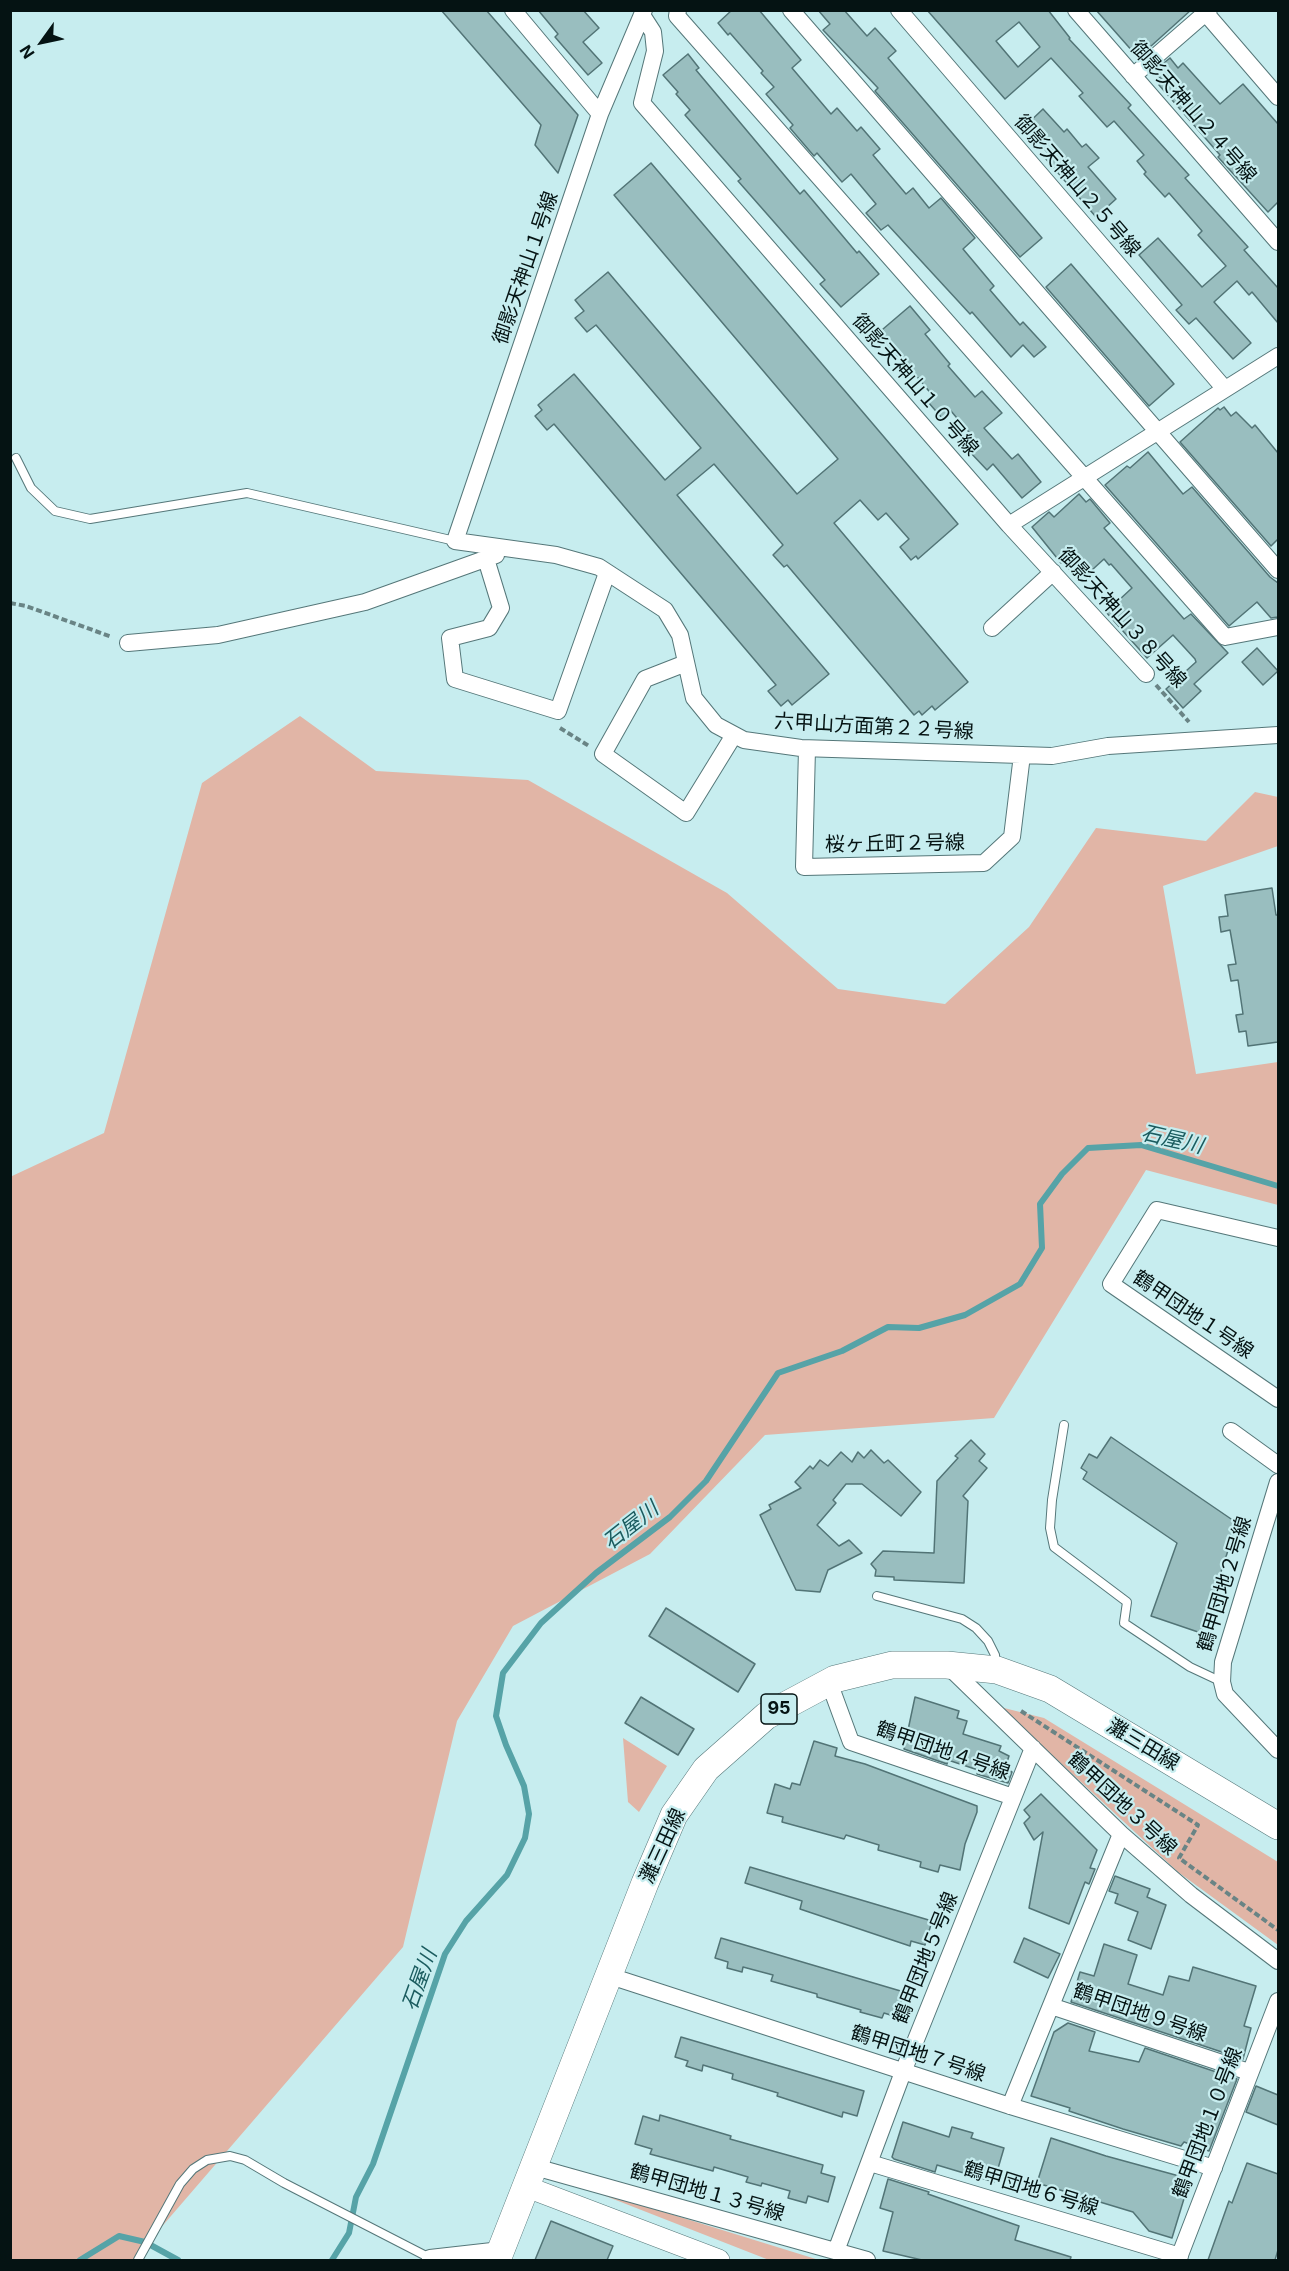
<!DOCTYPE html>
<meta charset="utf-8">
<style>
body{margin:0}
#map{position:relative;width:1289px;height:2271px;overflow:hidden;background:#c7edef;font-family:Inter,sans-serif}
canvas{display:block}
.frame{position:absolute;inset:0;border:12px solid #051313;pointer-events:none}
.north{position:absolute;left:12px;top:12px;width:60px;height:60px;-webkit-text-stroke:4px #c7edef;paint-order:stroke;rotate:237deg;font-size:16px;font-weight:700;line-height:24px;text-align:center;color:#051313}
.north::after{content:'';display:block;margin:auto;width:21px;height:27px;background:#051313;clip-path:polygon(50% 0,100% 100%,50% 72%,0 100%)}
</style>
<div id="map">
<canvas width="1289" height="2271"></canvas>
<div class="frame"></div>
<div class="north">N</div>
</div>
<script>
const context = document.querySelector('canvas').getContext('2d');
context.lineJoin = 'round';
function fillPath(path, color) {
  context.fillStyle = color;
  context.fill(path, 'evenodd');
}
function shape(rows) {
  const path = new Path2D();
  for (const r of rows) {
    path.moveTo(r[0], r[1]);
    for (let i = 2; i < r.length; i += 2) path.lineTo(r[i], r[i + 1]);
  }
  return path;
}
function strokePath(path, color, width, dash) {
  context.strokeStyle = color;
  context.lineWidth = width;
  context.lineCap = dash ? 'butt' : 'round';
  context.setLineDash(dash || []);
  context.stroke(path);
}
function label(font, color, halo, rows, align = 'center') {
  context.font = font + ' Inter,"Noto Sans JP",sans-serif';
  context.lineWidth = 4.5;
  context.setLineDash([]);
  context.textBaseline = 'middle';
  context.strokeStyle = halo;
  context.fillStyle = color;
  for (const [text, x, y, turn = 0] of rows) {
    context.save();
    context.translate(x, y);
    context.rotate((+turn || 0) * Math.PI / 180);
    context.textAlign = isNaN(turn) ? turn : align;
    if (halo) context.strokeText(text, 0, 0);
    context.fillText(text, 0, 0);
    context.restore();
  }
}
fillPath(shape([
 [300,716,376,771,528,780,727,893,838,989,945,1004,1029,927,1096,828,1206,841,1255,792,1278,797,1278,846,1163,886,1196,1074,1278,1062,1278,1205,1146,1170,994,1418,765,1435,650,1554,513,1626,457,1721,403,1947,133,2260,11,2260,10,1177,104,1133,202,783],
 [1000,1707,1044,1718,1278,1862,1278,1945,1178,1872],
 [623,1738,667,1766,639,1812,628,1802],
 [580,2186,819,2260,769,2260]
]), '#e1b5a6');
strokePath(shape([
 [80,2260,119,2236,145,2242,178,2260],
 [332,2260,349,2233,356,2197,373,2164,445,1954,466,1921,507,1875,525,1838,529,1814,524,1786,506,1745,496,1716,503,1673,541,1623,596,1573,670,1517,706,1481,778,1373,842,1351,888,1327,919,1328,965,1315,1020,1284,1042,1248,1040,1204,1062,1174,1088,1148,1141,1145,1278,1186]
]), '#56a3a7', 6);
const building = shape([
 [441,10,486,10,578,115,558,173,535,145,541,125,441,10],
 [538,10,583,10,599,28,583,42,602,63,588,75,555,37,558,34,538,10],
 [732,10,759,10,801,60,792,68,831,114,837,108,857,131,861,127,880,149,873,155,906,194,913,188,929,208,941,198,975,238,963,249,994,286,990,290,1020,325,1023,322,1046,347,1034,357,1023,345,1011,357,972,312,970,314,888,225,881,230,866,213,876,204,851,174,842,182,817,153,814,156,790,128,793,125,766,94,774,87,761,73,763,71,730,33,728,35,718,23,732,10],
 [818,10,844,10,867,36,875,28,896,51,888,58,1042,238,1020,257,875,91,878,88,823,30,830,24,818,10],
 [927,10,1048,10,1070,38,1069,39,1131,105,1128,108,1189,175,1185,178,1248,247,1244,250,1278,288,1278,323,1252,292,1249,295,1237,281,1214,302,1251,343,1233,359,1196,318,1189,324,1176,310,1182,305,1139,255,1158,238,1202,287,1226,266,1198,235,1202,231,1169,193,1165,197,1144,174,1146,172,1137,161,1144,155,1114,121,1107,127,1079,96,1083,93,1051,58,1005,99,927,10],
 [1019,22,1040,47,1018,67,996,41,1019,22],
 [1096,10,1191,10,1140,56,1136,51,1134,53,1096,10],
 [688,54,699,68,696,70,800,194,804,190,857,253,859,251,879,274,841,307,820,284,825,280,738,181,741,179,685,115,690,110,676,94,678,92,663,75,688,54],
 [1170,58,1178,68,1183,63,1220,104,1243,84,1278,124,1278,202,1268,212,1218,157,1220,155,1159,85,1163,81,1154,71,1170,58],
 [1043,109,1064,132,1067,129,1082,147,1086,144,1099,158,1088,167,1116,199,1096,217,1046,159,1050,155,1024,127,1043,109],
 [651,163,958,524,918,559,916,556,911,560,900,547,909,539,886,513,878,520,860,500,834,523,968,682,935,710,932,706,922,715,919,711,914,715,787,565,784,567,773,555,783,545,714,464,677,495,829,674,792,705,788,700,781,706,768,691,776,685,554,424,547,430,535,416,542,410,538,405,574,374,665,480,701,448,596,325,587,332,575,318,584,311,575,300,608,272,797,494,838,459,614,195,651,163],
 [1071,264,1174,384,1149,406,1046,287,1071,264],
 [910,306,930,330,925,334,950,364,948,366,975,397,982,391,1002,413,984,428,1012,459,1018,454,1041,482,1022,498,993,464,987,470,969,451,978,443,951,411,942,418,928,402,934,397,928,390,900,356,894,356,876,335,910,306],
 [1224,407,1231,416,1236,412,1252,428,1255,425,1278,453,1278,539,1271,546,1180,442,1218,408,1220,410,1224,407],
 [1148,452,1183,494,1192,487,1270,577,1278,583,1278,617,1271,618,1257,602,1229,626,1105,485,1127,466,1130,468,1148,452],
 [1079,494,1086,502,1090,499,1110,523,1104,528,1184,619,1191,614,1228,653,1194,684,1201,691,1183,708,1166,689,1196,662,1195,659,1173,635,1147,658,1106,612,1132,588,1111,564,1109,565,1104,559,1080,581,1063,562,1061,563,1032,527,1049,512,1054,517,1079,494],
 [1257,648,1278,671,1263,685,1242,662,1257,648],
 [1272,888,1276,915,1278,915,1278,1042,1248,1046,1246,1031,1239,1032,1236,1015,1243,1014,1238,980,1231,981,1228,965,1236,964,1230,930,1221,932,1219,917,1228,916,1225,895,1272,888],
 [1111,1437,1237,1523,1201,1633,1151,1616,1177,1543,1083,1479,1087,1472,1081,1468,1089,1454,1097,1458,1111,1437],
 [971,1440,985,1454,979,1461,987,1468,963,1496,968,1501,964,1583,894,1580,894,1577,875,1576,876,1570,871,1564,883,1551,934,1553,937,1481,958,1458,955,1456,971,1440],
 [871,1450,884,1463,888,1460,921,1492,901,1516,862,1484,846,1484,833,1500,836,1503,817,1525,839,1546,849,1540,862,1553,828,1570,820,1592,796,1590,760,1515,771,1509,769,1505,801,1488,795,1482,810,1466,813,1469,820,1460,828,1466,841,1452,852,1462,858,1452,864,1458,871,1450],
 [666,1608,755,1664,738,1692,649,1636,666,1608],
 [641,1697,694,1729,678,1755,625,1723,641,1697],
 [915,1697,959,1711,957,1718,967,1721,963,1734,1001,1746,999,1751,1009,1756,1005,1768,1012,1772,1008,1783,977,1774,978,1770,948,1760,947,1764,904,1749,915,1697],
 [814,1741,837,1748,835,1756,865,1764,977,1806,977,1812,965,1844,960,1870,940,1865,938,1872,920,1867,921,1862,878,1850,879,1845,846,1835,844,1839,804,1828,782,1822,783,1817,767,1813,775,1784,790,1789,792,1783,800,1785,814,1741],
 [1041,1794,1097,1850,1090,1868,1095,1869,1089,1884,1085,1882,1069,1924,1029,1908,1043,1832,1034,1840,1024,1823,1030,1817,1024,1810,1041,1794],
 [750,1867,932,1921,925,1945,911,1941,910,1946,800,1909,802,1901,745,1883,750,1867],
 [1115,1876,1150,1889,1147,1897,1166,1905,1151,1949,1128,1940,1138,1912,1115,1903,1118,1894,1109,1891,1115,1876],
 [721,1938,904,1992,897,2017,884,2013,882,2018,860,2012,861,2010,817,1997,817,1994,771,1981,773,1975,743,1967,742,1972,727,1968,728,1962,715,1958,721,1938],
 [1024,1938,1060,1954,1048,1978,1014,1962,1024,1938],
 [1104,1944,1137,1955,1128,1984,1163,1995,1169,1976,1189,1981,1193,1967,1256,1986,1244,2026,1251,2028,1243,2059,1071,2002,1080,1972,1094,1976,1104,1944],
 [1068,2023,1095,2032,1089,2051,1139,2062,1145,2048,1237,2079,1209,2151,1184,2142,1181,2146,1123,2129,1069,2111,1070,2108,1031,2096,1054,2032,1068,2023],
 [681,2037,864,2091,857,2116,843,2112,842,2117,777,2096,778,2093,732,2079,733,2074,703,2065,702,2071,686,2066,688,2061,675,2057,681,2037],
 [1256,2086,1278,2095,1278,2125,1246,2112,1256,2086],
 [660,2115,731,2136,730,2139,823,2165,821,2173,835,2177,828,2202,808,2196,806,2203,788,2198,790,2191,762,2183,761,2186,746,2182,748,2177,714,2167,713,2171,650,2154,652,2149,635,2144,643,2116,659,2121,660,2115],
 [903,2122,949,2137,952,2127,973,2133,971,2138,1004,2148,994,2182,937,2165,935,2172,894,2159,892,2157,903,2122],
 [1051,2138,1106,2156,1190,2179,1172,2238,1149,2231,1133,2212,1037,2183,1051,2138],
 [1247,2163,1278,2174,1278,2250,1275,2260,1208,2260,1229,2201,1232,2203,1247,2163],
 [888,2179,929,2192,928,2194,1019,2226,1015,2240,1071,2257,1070,2260,922,2260,883,2251,893,2212,880,2208,888,2179],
 [551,2221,613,2246,607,2260,535,2260,551,2221]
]);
fillPath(building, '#99bebf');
strokePath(building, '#527476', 1.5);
const service = shape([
 [16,458,31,488,55,511,90,519,247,493,455,541],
 [1064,1425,1052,1500,1050,1528,1054,1547,1127,1602,1124,1623,1190,1667,1222,1682],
 [877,1596,962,1619,976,1628,988,1641,995,1655,996,1666],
 [138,2260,180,2184,193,2169,207,2160,230,2156,245,2160,284,2183,430,2258]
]);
const minor = shape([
 [513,10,600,114],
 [644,10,600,114,455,541,556,555,599,567,665,610,680,635,694,698,716,725,744,740,801,748,1052,756,1108,746,1278,735],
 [678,10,677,16,1225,637,1278,627],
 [791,10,1278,570],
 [899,10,1224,388],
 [1076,10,1278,242],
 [1203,10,1278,97],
 [642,15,653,32,655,51,642,103,1009,525,1278,356],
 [1133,76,1209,10],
 [1009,525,1146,674],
 [486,559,501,608,489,628,450,638,455,679,558,711,607,573],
 [992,628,1053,572],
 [128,643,218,635,365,602,496,555],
 [686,663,645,679,603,754,686,813,734,735],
 [807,749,804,867,984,863,1012,837,1022,755],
 [1278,1238,1157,1210,1111,1284,1278,1399],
 [1231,1431,1278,1465],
 [1278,1482,1223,1662,1222,1682,1225,1694,1278,1750],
 [948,1666,1121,1834,1191,1895,1278,1961],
 [829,1682,851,1742,1013,1797],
 [610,1976,1010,2106,1214,2168],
 [1051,2006,1249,2072],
 [1010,2106,1121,1834],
 [870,2163,1180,2256],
 [535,2167,867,2260],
 [836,2251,903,2072,1033,1748],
 [430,2258,501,2250],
 [1178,2260,1278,2001]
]);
const tertiary = shape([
 [527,2187,719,2260]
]);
const primary = shape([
 [497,2260,645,1883,674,1815,706,1769,766,1716,835,1679,892,1665,947,1665,997,1670,1050,1689,1278,1826]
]);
strokePath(service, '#557779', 10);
strokePath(minor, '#557779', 18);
strokePath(tertiary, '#557779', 22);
strokePath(primary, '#557779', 28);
strokePath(shape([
 [10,603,26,606,112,637],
 [1156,685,1189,722],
 [560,728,589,746],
 [1021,1711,1198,1825,1179,1858,1278,1930]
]), '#698485', 4, [6, 3]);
strokePath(service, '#fff', 8);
strokePath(minor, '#fff', 16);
strokePath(tertiary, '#fff', 21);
strokePath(primary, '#fff', 27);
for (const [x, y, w] of [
 [779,1709,36]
]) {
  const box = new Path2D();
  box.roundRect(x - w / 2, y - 15, w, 30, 4.5);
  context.fillStyle = '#c7edef';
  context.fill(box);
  strokePath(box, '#051313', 1.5);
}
label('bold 18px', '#051313', null, [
 ["95",779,1709]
]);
label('20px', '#051313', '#c7edef', [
 ["御影天神山２４号線",1193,112,49],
 ["御影天神山２５号線",1077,186,49],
 ["御影天神山１号線",526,268,-71],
 ["御影天神山１０号線",915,385,49],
 ["御影天神山３８号線",1122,618,48],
 ["六甲山方面第２２号線",874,727,3],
 ["桜ヶ丘町２号線",895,844,-1],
 ["鶴甲団地１号線",1193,1315,34],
 ["鶴甲団地２号線",1225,1584,-73],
 ["灘三田線",1143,1745,31],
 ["鶴甲団地４号線",943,1751,19],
 ["鶴甲団地３号線",1122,1804,43],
 ["灘三田線",663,1846,-65],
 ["鶴甲団地５号線",926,1958,-68],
 ["鶴甲団地９号線",1140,2013,19],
 ["鶴甲団地７号線",918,2054,18],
 ["鶴甲団地１０号線",1208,2123,-69],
 ["鶴甲団地６号線",1031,2189,17],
 ["鶴甲団地１３号線",707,2193,16]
]);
label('italic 21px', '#1b5c5f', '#c7edef', [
 ["石屋川",1172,1140,13],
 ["石屋川",631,1526,-38],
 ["石屋川",420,1980,-70]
]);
</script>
